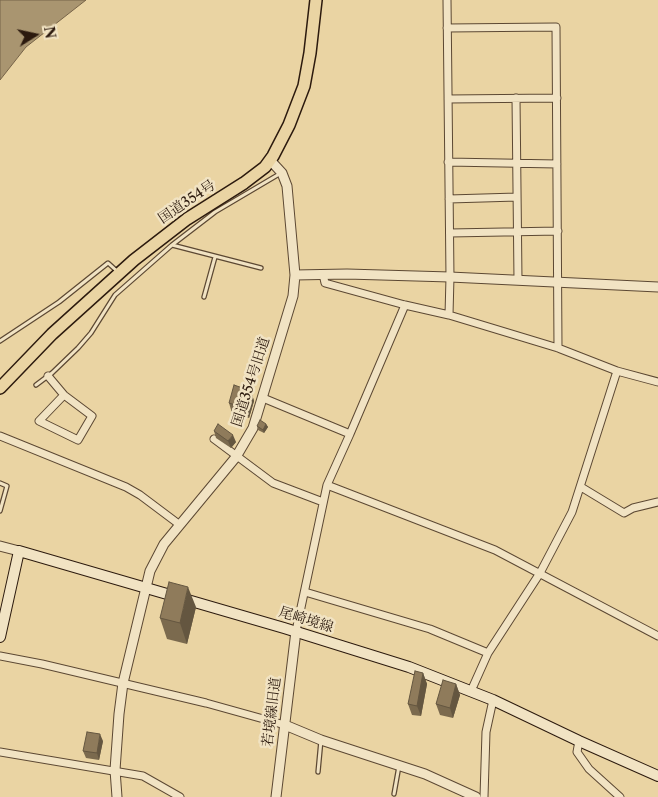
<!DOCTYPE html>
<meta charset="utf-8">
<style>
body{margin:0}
#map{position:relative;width:658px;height:797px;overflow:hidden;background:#ead4a3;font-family:"Libre Caslon Text",serif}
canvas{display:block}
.north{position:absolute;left:10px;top:10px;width:50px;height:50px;-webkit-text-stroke:4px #f1e3c3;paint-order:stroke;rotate:80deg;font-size:14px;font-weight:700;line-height:20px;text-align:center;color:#2c1a0e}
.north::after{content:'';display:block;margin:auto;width:18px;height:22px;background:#2c1a0e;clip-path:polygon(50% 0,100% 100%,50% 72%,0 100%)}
</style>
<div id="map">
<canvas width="658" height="797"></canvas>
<div class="north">N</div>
</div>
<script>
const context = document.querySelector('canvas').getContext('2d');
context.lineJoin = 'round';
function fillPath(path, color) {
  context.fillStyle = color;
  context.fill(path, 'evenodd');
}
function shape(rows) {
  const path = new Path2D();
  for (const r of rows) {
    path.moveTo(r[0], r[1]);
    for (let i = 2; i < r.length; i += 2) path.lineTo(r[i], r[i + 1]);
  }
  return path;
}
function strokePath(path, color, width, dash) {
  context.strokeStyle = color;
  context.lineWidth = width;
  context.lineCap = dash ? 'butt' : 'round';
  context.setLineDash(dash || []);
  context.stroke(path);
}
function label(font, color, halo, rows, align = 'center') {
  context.font = font + ' "Libre Caslon Text","Noto Serif JP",serif';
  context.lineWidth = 5;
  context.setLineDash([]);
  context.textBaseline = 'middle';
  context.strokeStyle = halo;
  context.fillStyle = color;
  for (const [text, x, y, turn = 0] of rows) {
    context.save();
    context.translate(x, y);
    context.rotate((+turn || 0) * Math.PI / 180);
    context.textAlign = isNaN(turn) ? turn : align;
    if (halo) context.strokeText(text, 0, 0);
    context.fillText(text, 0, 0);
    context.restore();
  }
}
const water = shape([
 [0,0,86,0,26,47,0,80,0,0]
]);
fillPath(water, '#a99570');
strokePath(water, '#776449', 1);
const service = shape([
 [172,245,261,268],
 [204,297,215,257],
 [0,341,59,302,108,263,118,272],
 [36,385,52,373,78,348,91,333,115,295,172,245,215,212,281,173],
 [0,483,7,486,0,511],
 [318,772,321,740],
 [394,794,399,766]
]);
const minor = shape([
 [447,0,450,277,449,315,558,348,617,371,658,382],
 [447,28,556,27,558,348],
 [516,98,518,280],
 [448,99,557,98],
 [448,162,557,164],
 [449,199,517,197],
 [450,233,558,231],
 [323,274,325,283,405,305,449,315],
 [48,376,64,395,92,416,78,440,39,421,64,395],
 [263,398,350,434,327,485,296,631],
 [350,434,405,305],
 [0,436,126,487,140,495,180,525],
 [214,439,273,483,323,502],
 [327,485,495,550,658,636],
 [581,487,624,513,633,508,658,502],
 [305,592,430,629,488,653],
 [0,656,42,664,206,703,285,725],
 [471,691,488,653,540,573,572,512,617,371],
 [579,741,577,752,589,769,620,797],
 [0,752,143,776,180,797],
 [484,797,486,732,493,700]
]);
const tertiary = shape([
 [295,275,347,274,450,277,658,287],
 [0,546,19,551],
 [285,725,321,740,425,774,476,797],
 [117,797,115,770,119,714,123,683,150,571,164,544,236,457,253,428,293,296,295,275,287,186,282,173,270,160],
 [276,797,296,631]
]);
const secondary = shape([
 [0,637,19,551,284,628,409,667,493,700,579,741,658,776]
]);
const trunk = shape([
 [0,388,52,334,134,260,187,219,244,183,265,167,273,156,289,125,304,86,310,53,316,0]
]);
strokePath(service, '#5c4833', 5.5);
strokePath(minor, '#5c4833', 9);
strokePath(tertiary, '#5c4833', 11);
strokePath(secondary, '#2c1a0e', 12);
strokePath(trunk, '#2c1a0e', 14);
strokePath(service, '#f1e3c3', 3);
strokePath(minor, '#f1e3c3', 7);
strokePath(tertiary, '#f1e3c3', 9);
strokePath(secondary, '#f1e3c3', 10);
strokePath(trunk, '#ead4a3', 11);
fillPath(shape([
 [251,391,254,401,249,418,232,413,229,403],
 [266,424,268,427,264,433,258,430,257,426],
 [214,431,236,442,231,448,216,438],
 [196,607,187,644,167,639,160,618],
 [423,673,427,684,421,716,412,715,408,704],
 [456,684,460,695,453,718,440,715,436,704],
 [103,741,99,760,86,758,83,751]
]), '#7b6a4e');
fillPath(shape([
 [251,391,254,401,249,418,245,408],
 [266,424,268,427,264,433,263,430],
 [233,435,236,442,231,448,228,441],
 [188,587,196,607,187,644,180,623],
 [423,673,427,684,421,716,417,706],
 [456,684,460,695,453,718,450,708],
 [100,734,103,741,99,760,97,753]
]), '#645640');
const building = shape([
 [234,385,251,391,245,408,229,403,234,385],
 [260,420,266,424,263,430,257,426,260,420],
 [218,424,233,435,228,441,214,431,218,424],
 [169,582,188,587,180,623,160,618,169,582],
 [415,671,423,673,417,706,408,704,415,671],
 [443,680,456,684,450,708,436,704,443,680],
 [87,732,100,734,97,753,83,751,87,732]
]);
fillPath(building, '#8f7b5b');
strokePath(building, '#645640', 1);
label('14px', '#2c1a0e', '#f1e3c3', [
 ["国道354号",187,202,-34],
 ["国道354号旧道",251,382,-72],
 ["尾崎境線",306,620,17],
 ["若境線旧道",272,712,-83]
]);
</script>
